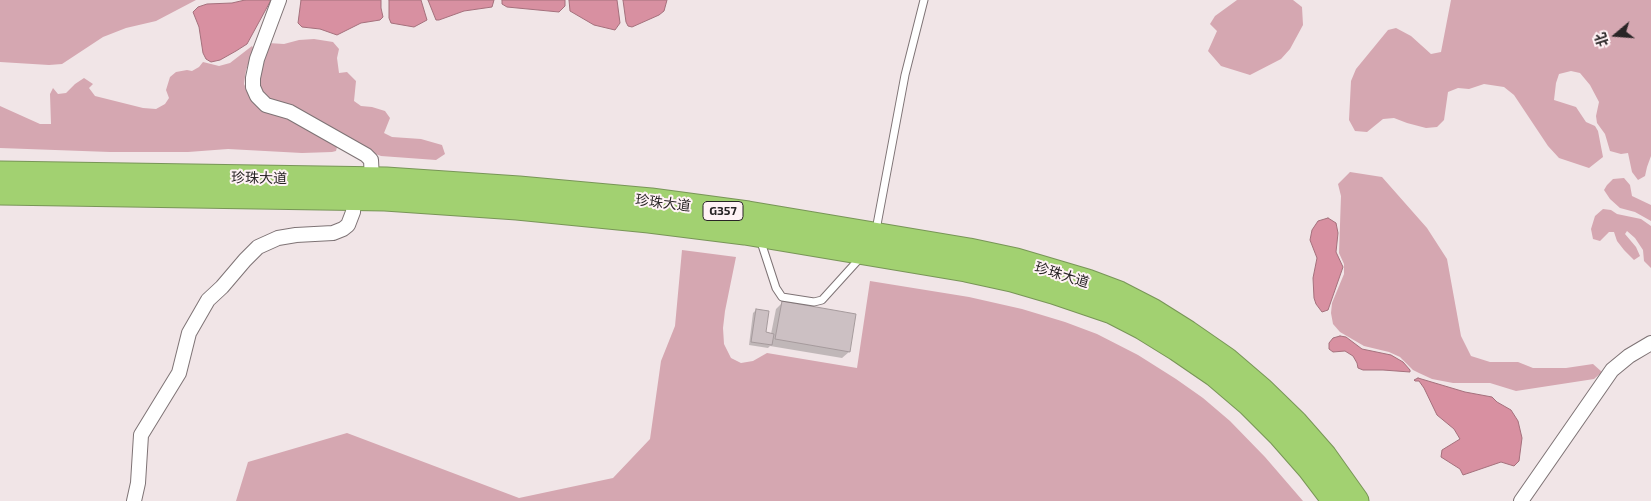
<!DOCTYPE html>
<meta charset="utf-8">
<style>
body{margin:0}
#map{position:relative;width:1651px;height:501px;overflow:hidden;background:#f1e5e7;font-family:"Exo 2","Noto Sans SC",sans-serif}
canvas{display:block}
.north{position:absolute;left:1591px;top:10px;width:50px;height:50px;-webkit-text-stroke:4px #fff2f5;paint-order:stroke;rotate:252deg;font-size:14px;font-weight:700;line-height:20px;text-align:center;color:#292526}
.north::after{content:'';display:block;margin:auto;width:18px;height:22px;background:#292526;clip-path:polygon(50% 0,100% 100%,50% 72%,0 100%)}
</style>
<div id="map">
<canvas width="1651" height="501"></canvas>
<div class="north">北</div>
</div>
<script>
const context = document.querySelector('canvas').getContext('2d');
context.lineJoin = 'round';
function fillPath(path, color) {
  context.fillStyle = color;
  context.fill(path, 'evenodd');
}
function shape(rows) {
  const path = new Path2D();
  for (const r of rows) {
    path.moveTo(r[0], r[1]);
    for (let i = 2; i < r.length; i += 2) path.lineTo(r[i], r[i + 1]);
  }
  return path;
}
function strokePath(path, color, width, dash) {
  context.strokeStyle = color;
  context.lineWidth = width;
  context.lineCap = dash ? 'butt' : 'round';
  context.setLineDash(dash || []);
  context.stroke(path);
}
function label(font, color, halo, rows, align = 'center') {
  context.font = font + ' "Exo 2","Noto Sans SC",sans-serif';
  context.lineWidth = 4;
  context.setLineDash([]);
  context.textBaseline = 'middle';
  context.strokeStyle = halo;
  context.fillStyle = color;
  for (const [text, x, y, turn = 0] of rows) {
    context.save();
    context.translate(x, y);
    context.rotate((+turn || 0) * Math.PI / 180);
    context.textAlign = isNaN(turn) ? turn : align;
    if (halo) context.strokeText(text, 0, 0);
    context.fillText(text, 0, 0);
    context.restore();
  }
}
fillPath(shape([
 [0,0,196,0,156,21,126,28,103,37,62,64,49,65,0,62],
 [1237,0,1293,0,1302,7,1303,25,1290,49,1281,59,1250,75,1221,66,1208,51,1217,31,1210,24,1215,16],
 [1451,0,1651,0,1651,156,1647,167,1645,176,1638,180,1632,172,1628,153,1621,154,1610,151,1605,134,1597,123,1596,116,1599,102,1590,85,1580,73,1571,71,1559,74,1556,83,1554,100,1576,107,1586,122,1595,126,1598,131,1603,157,1589,168,1559,158,1548,146,1514,95,1504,87,1484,84,1469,89,1458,88,1448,92,1444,120,1437,127,1426,128,1407,123,1394,118,1383,119,1367,132,1355,131,1349,120,1351,81,1356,69,1388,30,1396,28,1411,36,1431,54,1441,52],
 [314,39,333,42,339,49,337,58,339,73,347,72,356,81,354,101,361,106,372,107,385,111,390,118,384,133,392,137,421,139,442,145,445,154,436,160,381,156,370,152,294,108,265,97,262,92,257,77,268,43,284,44,299,40],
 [252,46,254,49,246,70,244,84,250,96,325,138,337,147,336,151,332,152,302,153,228,149,188,152,110,152,0,148,0,106,40,124,51,124,50,94,53,88,58,94,66,93,75,84,84,78,93,84,89,88,95,96,143,108,156,109,165,104,169,98,166,90,170,77,176,72,187,70,192,71,199,67,203,62,219,66,230,63],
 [1350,172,1382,177,1427,228,1447,259,1461,336,1471,356,1490,362,1518,362,1533,368,1566,368,1593,364,1602,372,1594,379,1516,391,1490,383,1453,383,1432,379,1419,373,1413,370,1400,357,1389,352,1364,346,1340,332,1333,324,1331,313,1332,303,1344,274,1344,264,1339,253,1341,196,1338,184],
 [1624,178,1630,185,1632,196,1651,205,1651,221,1635,212,1620,208,1610,199,1604,190,1607,185,1613,179],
 [1603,209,1611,210,1617,214,1641,219,1651,226,1651,268,1644,261,1643,250,1635,238,1627,231,1625,234,1636,247,1640,256,1634,260,1624,250,1617,241,1614,232,1609,232,1600,241,1593,239,1591,229,1595,216],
 [682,250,736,257,725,311,723,328,724,344,731,358,741,363,753,361,767,353,857,368,870,281,969,297,1022,309,1065,322,1097,334,1138,355,1176,379,1203,398,1230,421,1265,457,1303,501,236,501,248,462,347,433,519,498,613,478,650,439,661,361,675,326]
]), '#d5a7b1');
const water = shape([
 [245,0,271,0,247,44,236,51,220,60,211,62,206,59,203,53,199,27,193,12,198,7,207,4,232,3,245,0],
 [301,0,381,0,381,8,383,17,380,20,361,23,337,35,320,29,302,27,298,23,301,0],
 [389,0,421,0,427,20,414,27,391,23,389,18,389,0],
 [428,0,494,0,492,7,464,11,439,20,436,20,428,0],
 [502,0,565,0,565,6,559,12,507,7,502,4,502,0],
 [569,0,617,0,620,23,615,30,594,25,570,11,569,0],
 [623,0,667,0,664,11,659,15,632,27,628,26,626,22,623,0],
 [1328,218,1336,223,1338,233,1336,252,1343,267,1328,310,1322,312,1316,304,1314,298,1313,278,1317,258,1310,240,1312,230,1318,221,1328,218],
 [1340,336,1346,337,1362,349,1391,355,1403,362,1410,370,1410,372,1383,370,1363,370,1358,368,1357,363,1353,356,1345,351,1333,352,1329,349,1329,343,1333,338,1340,336],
 [1418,378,1465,392,1492,397,1497,402,1511,410,1518,421,1522,438,1519,461,1514,466,1501,462,1463,475,1460,469,1441,457,1442,450,1460,439,1454,429,1437,415,1424,388,1419,381,1415,381,1414,380,1418,378]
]);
fillPath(water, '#d890a1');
strokePath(water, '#a4707c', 1);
fillPath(shape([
 [783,302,849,352,842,358,770,346,768,348,749,345,753,313,756,310,765,334,771,334,776,309]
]), '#0003');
const building = shape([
 [782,301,856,314,850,352,775,339,782,301],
 [756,309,769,311,766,332,774,334,772,345,751,342,756,309]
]);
fillPath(building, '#ccc0c3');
strokePath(building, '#a59a9c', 1);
const lane = shape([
 [876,230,905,75,924,0],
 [760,239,776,288,782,297,814,302,822,300,861,257]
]);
const street = shape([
 [134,501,138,483,141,435,179,373,189,333,208,300,222,287,245,260,258,247,278,238,296,235,333,233,343,229,348,225,353,212,354,197,372,179,371,160,366,155,290,112,266,105,257,96,253,87,253,78,257,59,279,0],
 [1521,501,1612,370,1629,356,1651,343]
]);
const highway = shape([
 [0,174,386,180,519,189,651,201,748,214,969,251,1016,261,1087,282,1119,294,1152,311,1187,333,1226,360,1261,390,1295,423,1324,456,1356,501],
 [0,192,385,198,517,207,649,220,745,232,966,269,1012,279,1053,291,1112,311,1143,327,1177,348,1215,374,1249,403,1281,435,1310,468,1335,501]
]);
strokePath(lane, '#7e7375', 9);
strokePath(street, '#7e7375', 16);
strokePath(highway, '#789557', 27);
strokePath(lane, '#fff', 7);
strokePath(street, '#fff', 14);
strokePath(highway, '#a2d171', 25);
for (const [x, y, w] of [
 [723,211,40]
]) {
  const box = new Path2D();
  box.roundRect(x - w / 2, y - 9.5, w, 19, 4);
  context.fillStyle = '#fff2f5';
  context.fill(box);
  strokePath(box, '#292526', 1);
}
label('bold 12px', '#292526', null, [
 ["G357",723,211]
]);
label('14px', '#292526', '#fff2f5', [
 ["珍珠大道",259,178,1],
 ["珍珠大道",663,203,7],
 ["珍珠大道",1062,275,17]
]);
</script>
